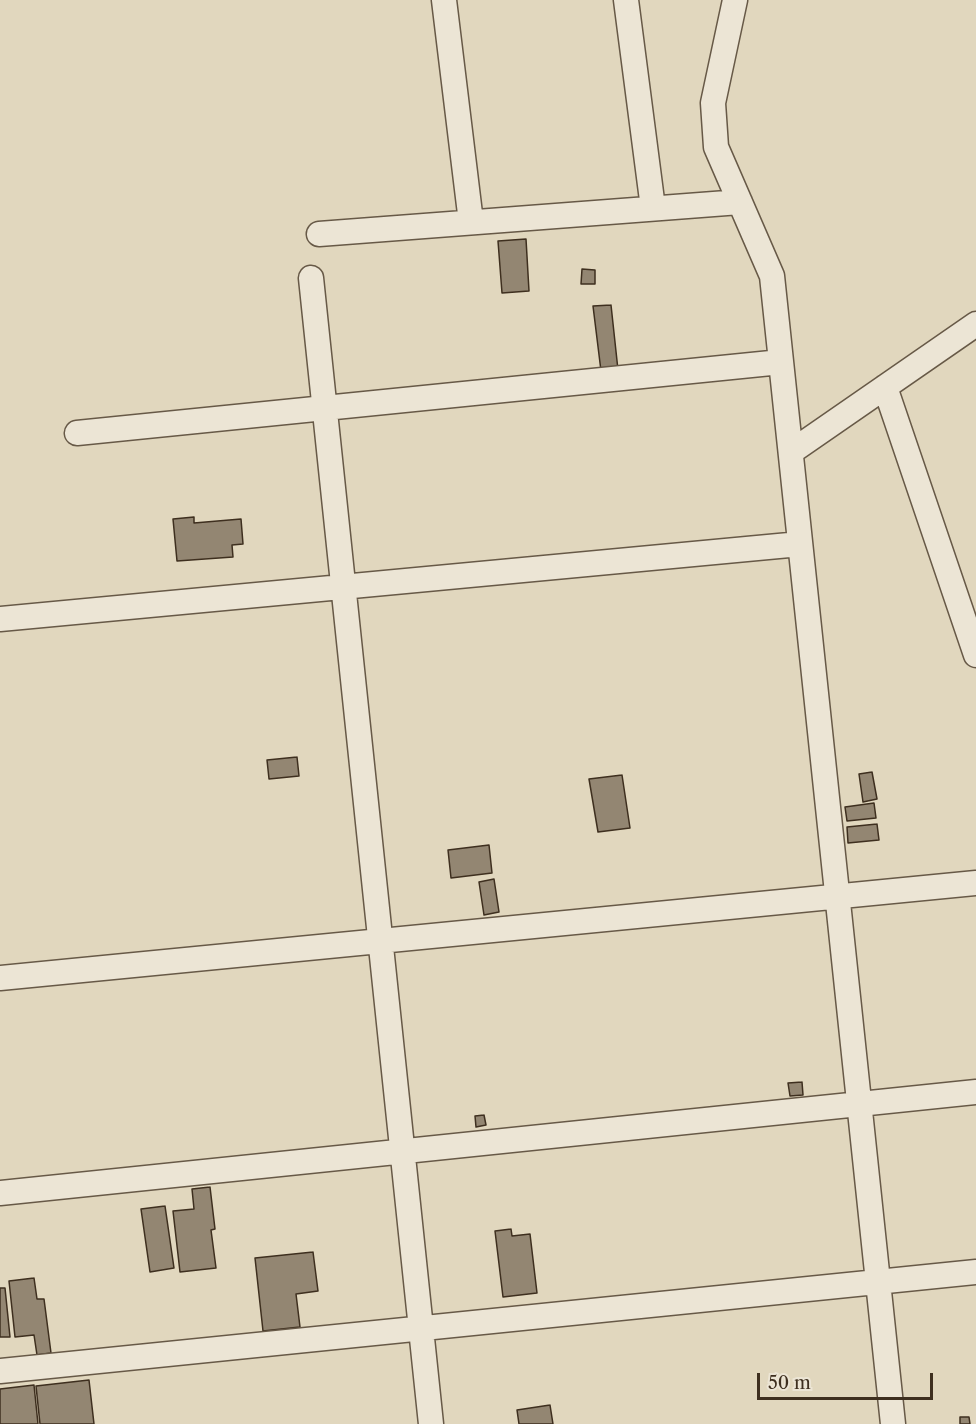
<!DOCTYPE html>
<style>
body{margin:0}
#map{position:relative;width:976px;height:1424px;overflow:hidden;background:#e1d7be;font-family:"Libre Caslon Text",serif}
canvas{display:block}
.scale{position:absolute;left:757px;top:1373px;width:176px;height:27px;box-sizing:border-box;border:3px solid #3e2f1f;border-top:0;padding-left:8px;font-size:18px;line-height:21px;white-space:nowrap;color:#3e2f1f;-webkit-text-stroke:4px #ece5d5;paint-order:stroke}
</style>
<div id="map">
<canvas width="976" height="1424"></canvas>
<div class="scale">50 m</div>
</div>
<script>
const context = document.querySelector('canvas').getContext('2d');
context.lineJoin = 'round';
function fillPath(path, color) {
  context.fillStyle = color;
  context.fill(path, 'evenodd');
}
function shape(rows) {
  const path = new Path2D();
  for (const r of rows) {
    path.moveTo(r[0], r[1]);
    for (let i = 2; i < r.length; i += 2) path.lineTo(r[i], r[i + 1]);
  }
  return path;
}
function strokePath(path, color, width, dash) {
  context.strokeStyle = color;
  context.lineWidth = width;
  context.lineCap = dash ? 'butt' : 'round';
  context.setLineDash(dash || []);
  context.stroke(path);
}
const building = shape([
 [526,239,529,291,502,293,498,241,526,239],
 [582,269,595,270,595,284,581,284,582,269],
 [611,305,618,370,601,371,593,306,611,305],
 [194,517,194,523,241,519,243,544,232,545,233,557,177,561,173,519,194,517],
 [297,757,299,776,269,779,267,760,297,757],
 [872,772,877,799,863,802,859,774,872,772],
 [622,775,630,828,598,832,589,779,622,775],
 [874,803,876,818,847,821,845,807,874,803],
 [877,824,879,840,848,843,847,827,877,824],
 [489,845,492,873,451,878,448,850,489,845],
 [494,879,499,912,484,915,479,882,494,879],
 [802,1082,803,1095,790,1096,788,1083,802,1082],
 [484,1115,486,1125,476,1127,475,1116,484,1115],
 [210,1187,215,1229,211,1230,216,1268,180,1272,173,1211,194,1209,192,1189,210,1187],
 [165,1206,174,1268,150,1272,141,1209,165,1206],
 [511,1229,512,1236,530,1234,537,1293,503,1297,495,1231,511,1229],
 [313,1252,318,1291,296,1294,300,1327,263,1331,255,1258,313,1252],
 [34,1278,37,1299,44,1299,51,1353,37,1355,34,1335,15,1337,9,1281,34,1278],
 [0,1288,5,1288,10,1337,0,1337,0,1288],
 [89,1380,94,1424,40,1424,36,1386,89,1380],
 [34,1385,38,1424,0,1424,0,1389,34,1385],
 [550,1405,553,1424,519,1424,517,1410,550,1405],
 [960,1417,969,1417,970,1424,960,1424,960,1417]
]);
fillPath(building, '#938672');
strokePath(building, '#3e2f1f', 1.5);
const minor = shape([
 [444,0,471,222],
 [626,0,653,208],
 [735,0,713,103,716,147,772,276,893,1424],
 [319,234,740,202],
 [311,278,431,1424],
 [885,387,976,655],
 [77,433,781,362],
 [791,452,976,324],
 [0,619,800,544],
 [0,978,976,883],
 [0,1193,976,1092],
 [0,1371,976,1272]
]);
strokePath(minor, '#675947', 27);
strokePath(minor, '#ece5d5', 24);
</script>
